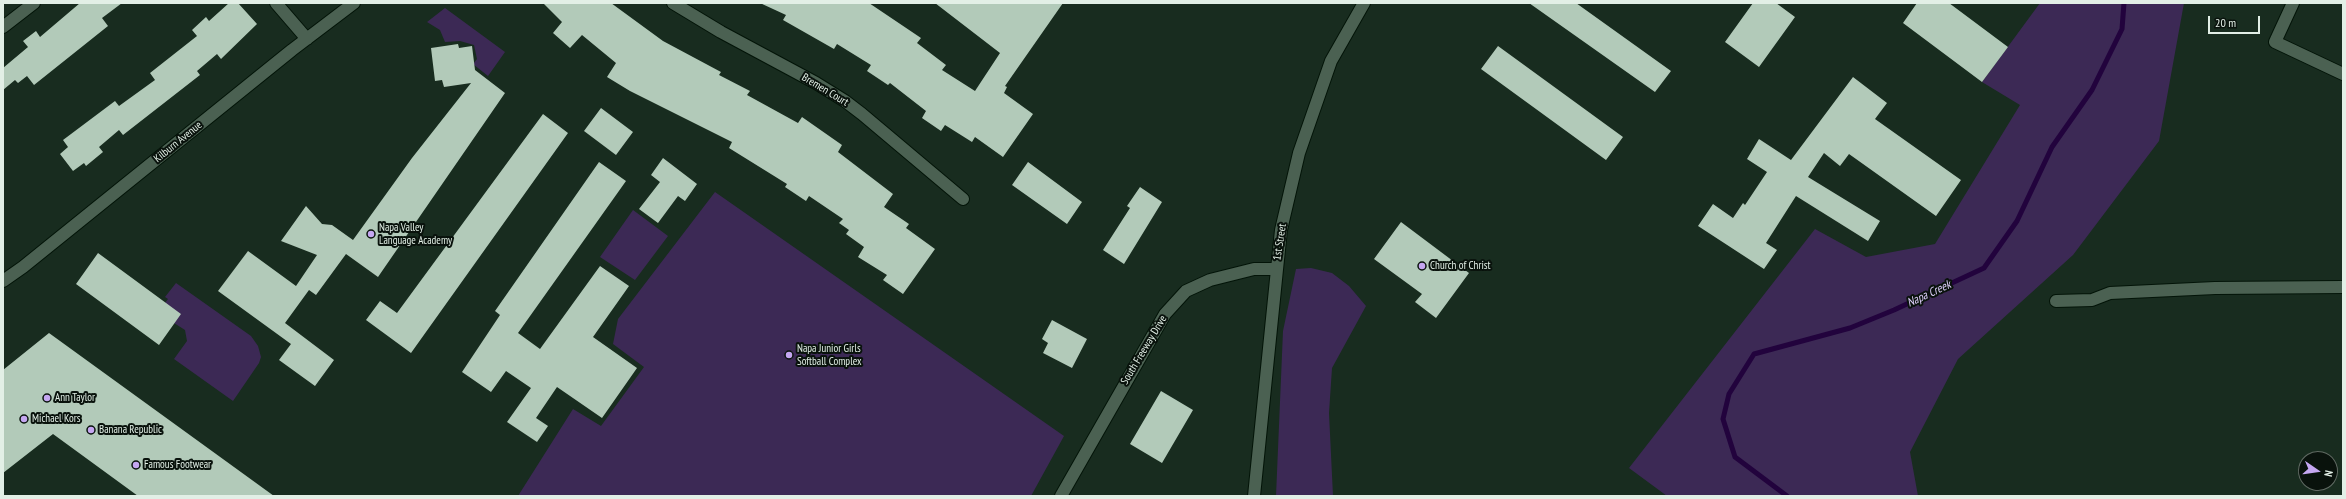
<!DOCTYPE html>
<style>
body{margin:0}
#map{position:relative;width:2346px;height:499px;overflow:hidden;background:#182c1f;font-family:"PT Sans Narrow",sans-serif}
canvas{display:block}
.frame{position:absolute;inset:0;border:4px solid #e2efe6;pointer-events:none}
.north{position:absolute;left:2298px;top:451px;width:40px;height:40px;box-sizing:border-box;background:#09120c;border:1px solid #606a63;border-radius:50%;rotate:103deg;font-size:11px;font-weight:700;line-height:16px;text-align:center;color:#e2efe6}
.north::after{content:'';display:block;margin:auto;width:14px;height:18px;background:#c5a7f1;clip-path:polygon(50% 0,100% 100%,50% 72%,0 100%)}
.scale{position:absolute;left:2208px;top:16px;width:52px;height:18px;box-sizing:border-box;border:2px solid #e2efe6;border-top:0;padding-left:5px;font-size:12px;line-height:14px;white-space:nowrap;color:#e2efe6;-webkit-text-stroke:3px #09120c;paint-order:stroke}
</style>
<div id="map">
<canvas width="2346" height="499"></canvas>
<div class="frame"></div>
<div class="north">N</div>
<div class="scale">20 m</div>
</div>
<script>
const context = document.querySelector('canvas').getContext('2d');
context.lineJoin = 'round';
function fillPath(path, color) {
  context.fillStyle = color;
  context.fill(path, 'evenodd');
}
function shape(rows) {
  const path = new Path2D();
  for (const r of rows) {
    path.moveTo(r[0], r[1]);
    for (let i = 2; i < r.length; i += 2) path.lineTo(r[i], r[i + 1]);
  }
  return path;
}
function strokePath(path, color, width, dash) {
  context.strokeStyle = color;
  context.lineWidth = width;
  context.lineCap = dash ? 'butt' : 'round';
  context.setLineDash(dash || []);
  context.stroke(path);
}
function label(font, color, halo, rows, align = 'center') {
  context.font = font + ' "PT Sans Narrow",sans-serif';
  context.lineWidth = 4;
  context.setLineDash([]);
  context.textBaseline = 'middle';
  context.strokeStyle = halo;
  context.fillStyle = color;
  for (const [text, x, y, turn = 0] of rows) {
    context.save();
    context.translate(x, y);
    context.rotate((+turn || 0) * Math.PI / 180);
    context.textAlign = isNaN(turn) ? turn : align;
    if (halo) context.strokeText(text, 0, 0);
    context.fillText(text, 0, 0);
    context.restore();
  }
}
fillPath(shape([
 [2040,3,2184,3,2159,141,2073,255,1958,359,1910,452,1918,496,1667,496,1629,468,1815,229,1866,257,1935,244,2020,105,1982,82],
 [445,8,505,52,488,76,473,64,477,59,474,45,460,41,445,42,440,30,427,22],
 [715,192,1064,436,1031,496,518,496,573,409,601,426,644,367,613,344,618,319],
 [633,210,668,236,635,280,600,257],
 [1311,268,1332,273,1349,286,1366,306,1332,368,1329,413,1333,496,1276,496,1283,331,1296,269],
 [176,283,251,336,258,346,261,357,259,363,233,401,174,359,187,341,185,330,174,323,165,303,168,299,165,297]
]), '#3c2955');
strokePath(shape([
 [1787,496,1735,457,1723,419,1729,394,1754,354,1850,328,1894,310,1984,268,2017,221,2052,147,2092,90,2122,29,2124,3]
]), '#22033d', 5);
fillPath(shape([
 [80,3,122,3,102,18,108,26,34,85,27,76,18,83,15,80,3,90,3,68,28,47,23,41,36,31,40,37],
 [229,3,238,3,257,24,221,59,217,54,197,71,200,75,123,135,119,130,99,147,103,152,86,166,84,163,73,171,60,154,68,147,63,140,115,101,119,106,155,80,150,73,197,36,192,30,206,17,209,21],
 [543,3,611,3,663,41,721,72,719,75,750,91,747,95,798,123,802,117,842,145,838,152,893,194,884,207,909,224,906,228,935,249,903,294,883,280,887,275,858,257,864,247,846,234,849,230,839,223,843,219,809,196,806,201,785,187,787,184,729,148,732,142,630,91,607,77,616,63,582,35,570,48,553,33,562,22],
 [760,3,869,3,921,38,917,43,946,65,942,70,975,91,1000,53,935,3,1063,3,1005,86,1007,87,1004,93,1033,114,1003,157,975,137,972,142,945,125,941,131,922,118,926,111,890,83,888,85,867,71,871,65,837,44,834,49,783,20,786,15],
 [1529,3,1576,3,1671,71,1655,92],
 [1753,3,1776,3,1795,17,1759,67,1725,42],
 [1917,3,1949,3,2008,47,1982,82,1903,23],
 [458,44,459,48,472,46,475,70,505,93,378,277,346,254,316,295,309,290,285,323,334,360,315,386,279,360,291,344,218,291,248,251,296,286,317,255,281,241,306,206,322,224,332,225,353,240,412,158,471,83,444,87,442,80,435,81,431,48],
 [1498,46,1623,137,1606,160,1481,69],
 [1853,77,1887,103,1875,119,1961,180,1936,216,1849,154,1840,166,1824,153,1808,177,1880,221,1868,241,1796,196,1766,243,1777,250,1764,269,1698,226,1713,204,1733,218,1743,203,1745,205,1767,172,1747,159,1759,139,1791,160],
 [601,108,633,132,616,155,584,131],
 [543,114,568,133,411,353,366,320,380,301,397,313],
 [663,158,697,184,685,201,678,196,658,223,639,209,660,182,651,175],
 [599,162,626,181,518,333,540,349,600,266,629,286,593,337,637,368,602,418,557,387,536,418,548,426,537,442,507,422,531,388,506,371,491,392,462,372,500,315,495,311],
 [1028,162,1082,202,1067,224,1012,185],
 [1140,187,1162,202,1124,264,1103,250,1130,208,1127,206],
 [1401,222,1469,273,1436,318,1415,302,1422,294,1374,259],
 [98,253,181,314,159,345,76,284],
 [1052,320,1087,339,1072,368,1043,353,1048,343,1042,339],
 [49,333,274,496,138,496,53,434,3,473,3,370],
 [1161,391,1193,410,1162,463,1130,444]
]), '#b2cab9');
const street = shape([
 [276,3,307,39],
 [673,3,721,32,816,83,845,101,862,114,963,199],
 [2293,3,2275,42,2343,74],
 [3,27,34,3],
 [3,281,23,267,292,50,354,3],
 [2056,301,2092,300,2110,293,2215,288,2343,287]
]);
const secondary = shape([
 [1061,496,1165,314,1186,291,1210,280,1254,269,1276,269],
 [1254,496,1281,230,1299,153,1331,61,1364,3]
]);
strokePath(street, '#031408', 14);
strokePath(secondary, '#031408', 14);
strokePath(street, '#4b6152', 12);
strokePath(secondary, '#4b6152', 12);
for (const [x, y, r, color] of [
 [371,234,4,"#c5a7f1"],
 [1422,266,4,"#c5a7f1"],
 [789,355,4,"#c5a7f1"],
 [47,398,4,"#c5a7f1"],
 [24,419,4,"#c5a7f1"],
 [91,430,4,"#c5a7f1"],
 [136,465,4,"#c5a7f1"]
]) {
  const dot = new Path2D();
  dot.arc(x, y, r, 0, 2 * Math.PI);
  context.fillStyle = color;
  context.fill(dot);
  strokePath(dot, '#09120c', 1.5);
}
label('11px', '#e2efe6', '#09120c', [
 ["Bremen Court",825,90,31],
 ["Kilburn Avenue",178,142,-39],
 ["1st Street",1280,242,-81],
 ["South Freeway Drive",1144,350,-59]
]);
label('11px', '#e2efe6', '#09120c', [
 ["Napa Valley",379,228],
 ["Language Academy",379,241],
 ["Church of Christ",1430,266],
 ["Napa Junior Girls",797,349],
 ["Softball Complex",797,362],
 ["Ann Taylor",55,398],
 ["Michael Kors",32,419],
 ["Banana Republic",99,430],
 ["Famous Footwear",144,465]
], 'left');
label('italic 12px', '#decefa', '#09120c', [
 ["Napa Creek",1929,294,-25]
]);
</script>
